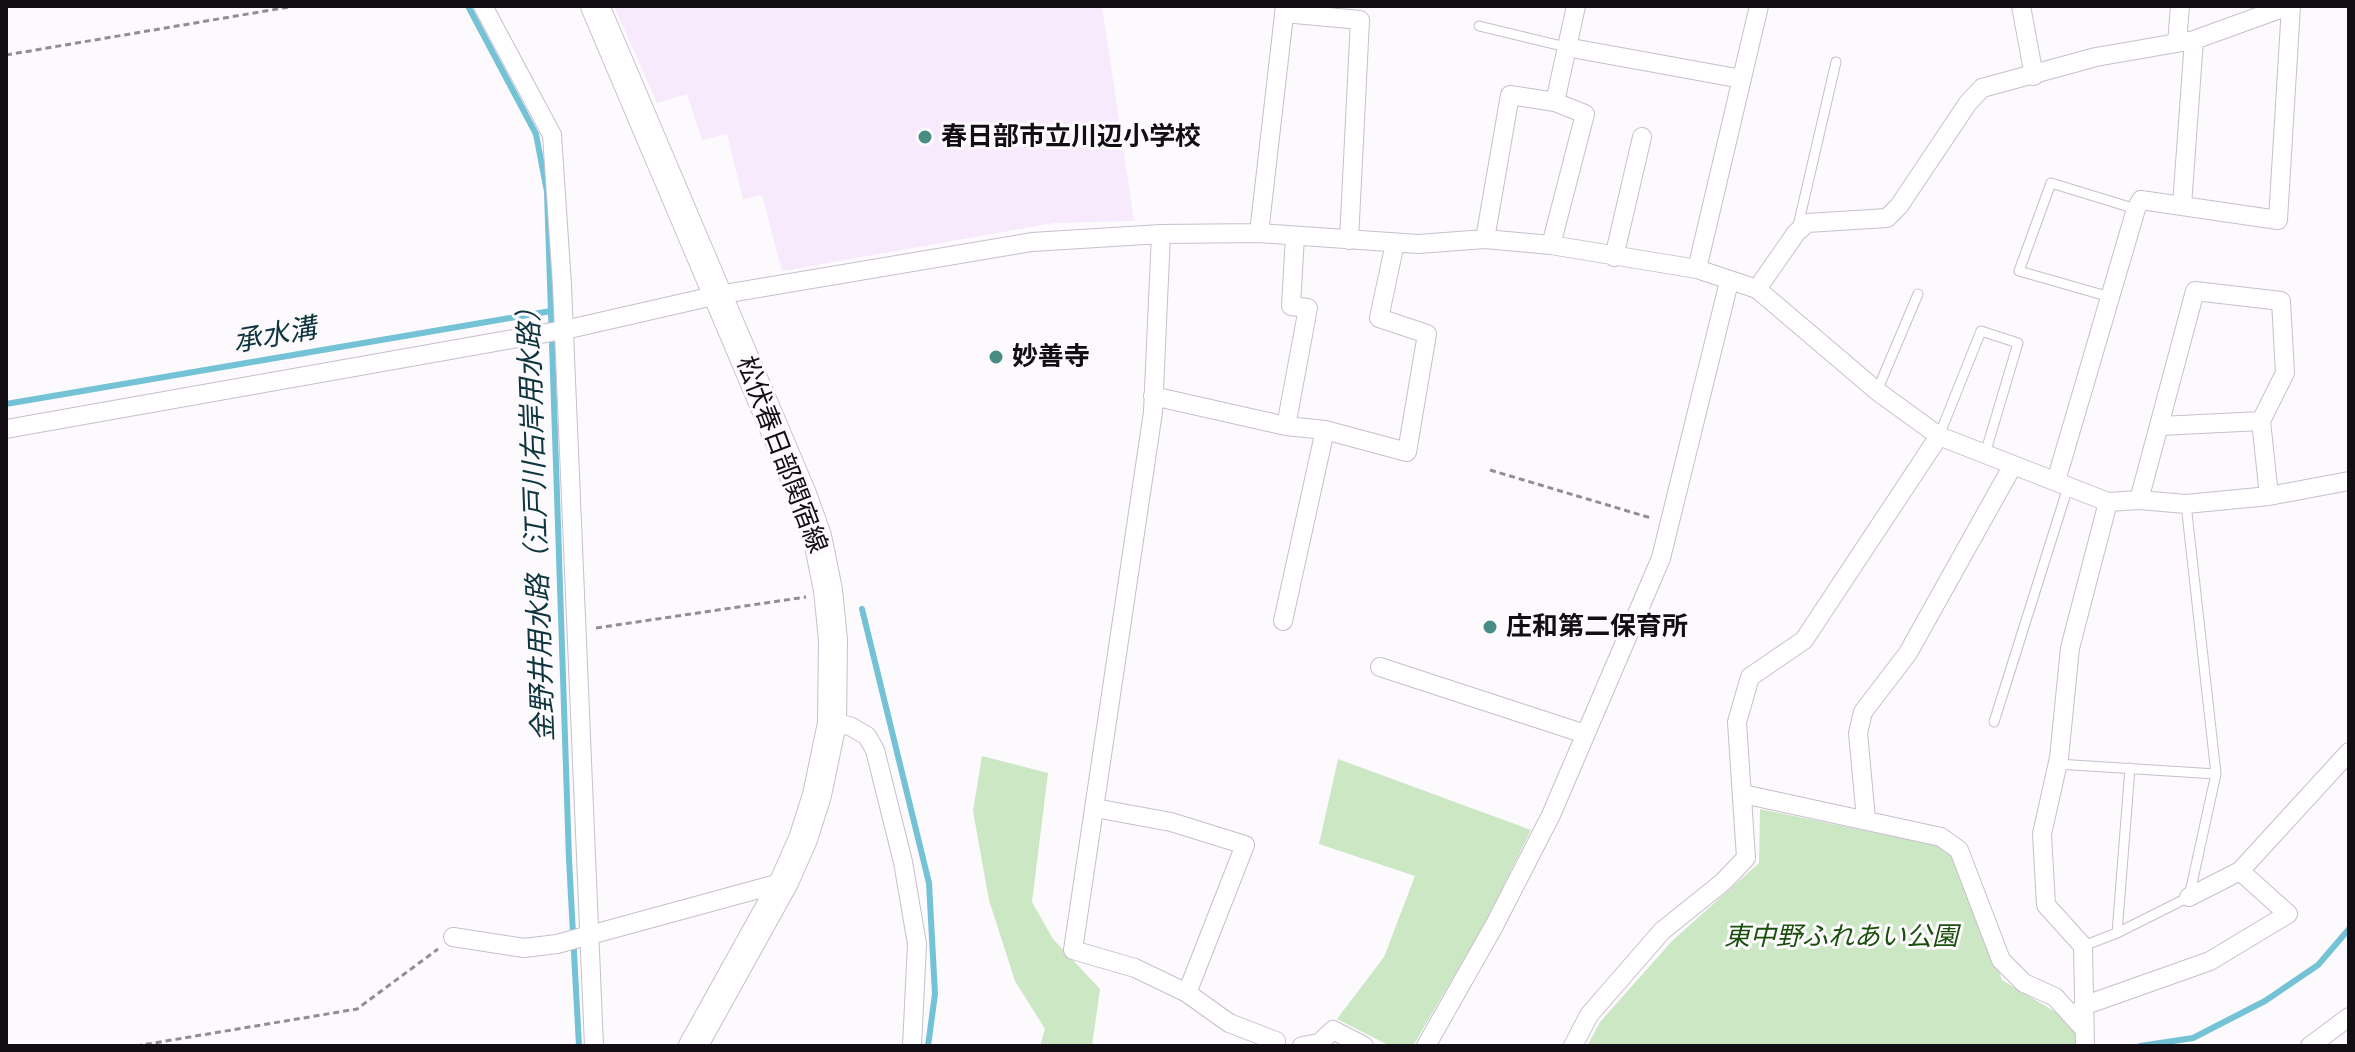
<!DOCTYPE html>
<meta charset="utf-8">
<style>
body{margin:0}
#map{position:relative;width:2355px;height:1052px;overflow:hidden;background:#fcfafd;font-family:"Roboto Serif",serif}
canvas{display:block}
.frame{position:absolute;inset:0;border:8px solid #120e13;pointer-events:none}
</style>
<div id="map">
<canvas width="2355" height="1052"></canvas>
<div class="frame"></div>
</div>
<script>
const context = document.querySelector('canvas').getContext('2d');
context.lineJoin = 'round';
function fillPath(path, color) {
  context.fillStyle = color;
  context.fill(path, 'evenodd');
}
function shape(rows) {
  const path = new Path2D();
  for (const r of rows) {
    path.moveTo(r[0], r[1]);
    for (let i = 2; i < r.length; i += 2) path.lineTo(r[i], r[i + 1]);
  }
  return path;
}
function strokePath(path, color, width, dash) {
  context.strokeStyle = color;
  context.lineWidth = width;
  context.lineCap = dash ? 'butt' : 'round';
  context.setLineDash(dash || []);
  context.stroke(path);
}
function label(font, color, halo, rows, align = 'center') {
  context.font = font + ' "Roboto Serif","Noto Sans JP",serif';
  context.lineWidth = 6;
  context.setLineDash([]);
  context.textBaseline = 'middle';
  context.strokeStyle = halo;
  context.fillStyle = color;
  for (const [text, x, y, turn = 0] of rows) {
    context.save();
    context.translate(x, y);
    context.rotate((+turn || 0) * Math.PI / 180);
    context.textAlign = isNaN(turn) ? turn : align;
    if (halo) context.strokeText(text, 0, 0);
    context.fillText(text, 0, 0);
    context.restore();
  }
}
fillPath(shape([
 [614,6,1102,6,1134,221,1054,223,782,271,762,195,743,199,727,134,702,140,687,94,657,103]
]), '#f6eafc');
fillPath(shape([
 [982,756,1048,773,1032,902,1053,939,1100,989,1092,1046,1040,1046,1045,1029,1015,981,989,900,973,811],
 [1338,759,1531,830,1484,925,1413,1046,1390,1046,1337,1019,1384,957,1415,876,1319,844],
 [1760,809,1959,850,2002,980,2084,1029,2083,1046,1587,1046,1600,1022,1672,941,1759,863]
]), '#cbe7c4');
strokePath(shape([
 [468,6,536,134,547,192,569,859,579,1046],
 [6,404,551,311],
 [862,609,929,883,935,994,928,1046],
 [2140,1046,2193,1038,2265,1001,2318,965,2349,929]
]), '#74c2d5', 6);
const service = shape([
 [1479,26,1566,47],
 [1797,230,1836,62],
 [2110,297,2019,271,2051,183,2136,209],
 [1877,391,1918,294],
 [1939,436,1981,331,2018,343,1985,454],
 [1994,722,2068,487],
 [2057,764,2216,774],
 [2117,933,2189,897,2216,774,2186,504],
 [2083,946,2117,933,2130,768]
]);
const minor = shape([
 [483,6,552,135,562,285,594,1046],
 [2021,6,2034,76],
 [1284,13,1360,20,1349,240],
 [2177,43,2180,6],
 [1566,47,1742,79],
 [2182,205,2194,40],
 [1259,233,1285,6],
 [1161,234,1153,412,1073,950,1135,968,1187,993,1229,1023,1276,1041],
 [1485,239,1510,95,1555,102],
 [1551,245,1585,114,1555,102,1576,6],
 [1614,257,1642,137],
 [1697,269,1759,6],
 [1757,289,1796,233,1807,223,1887,218,1899,206,1968,103,1982,88,2096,57,2194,40,2288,6],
 [1153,396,1286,426,1325,430,1283,621],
 [1286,426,1308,308,1291,306,1295,236],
 [2160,426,2261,421],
 [6,429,569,329,718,295,1032,242,1161,234,1259,233,1418,244,1485,239,1551,245,1697,269,1757,289,1877,391,1939,436,2108,502,2139,500,2186,504,2269,496,2349,481],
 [1325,430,1407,452,1427,334,1379,318,1395,243],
 [2056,481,2136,209,2141,200,2278,220,2291,6],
 [2139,500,2195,291,2281,301,2285,373,2261,421,2269,496],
 [1380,667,1585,734],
 [832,723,850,726,867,736,875,750,903,862,917,944,912,1046],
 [1743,794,1941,837,1959,850,2001,960,2024,983,2055,997,2084,1029],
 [1095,808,1171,822,1245,845,1187,993],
 [1866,819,1858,733,1863,712,1908,653,2013,465],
 [2240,871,2349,752],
 [453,937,524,948,557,944,784,882],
 [2083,1006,2210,961,2288,914,2240,871,2189,897],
 [1302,1046,1319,1043,1333,1030,1364,1046],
 [1426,1046,1494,926,1551,815,1661,558,1729,282],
 [1573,1046,1589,1015,1662,931,1723,882,1746,858,1737,722,1750,677,1804,640,1939,436],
 [2085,1046,2083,946,2046,905,2042,834,2059,758,2070,648,2108,502],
 [2310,1046,2349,1017]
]);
const primary = shape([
 [595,6,802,494,817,536,828,590,833,640,832,723,817,795,803,839,784,882,693,1046]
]);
strokePath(service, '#c9bece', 11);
strokePath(minor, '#c9bece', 20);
strokePath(primary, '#c9bece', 30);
strokePath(shape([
 [6,55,295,6],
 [1490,470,1651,518],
 [596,628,806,597],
 [136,1046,357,1009,438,949]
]), '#918e92', 3, [6, 4]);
strokePath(service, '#fff', 9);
strokePath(minor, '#fff', 18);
strokePath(primary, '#fff', 28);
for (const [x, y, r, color] of [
 [925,137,8,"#488d84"],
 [996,357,8,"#488d84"],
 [1490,627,8,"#488d84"]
]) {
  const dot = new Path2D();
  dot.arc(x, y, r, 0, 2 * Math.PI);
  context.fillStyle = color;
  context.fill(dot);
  strokePath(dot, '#fcfafd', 3);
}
label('bold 26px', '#120e13', '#fcfafd', [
 ["春日部市立川辺小学校",941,137],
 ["妙善寺",1012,357],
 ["庄和第二保育所",1506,627]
], 'left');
label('26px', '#120e13', '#fcfafd', [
 ["松伏春日部関宿線",781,455,69]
]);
label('italic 26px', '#1a4f0b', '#fcfafd', [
 ["東中野ふれあい公園",1841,937]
]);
label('italic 28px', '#0e343d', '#fcfafd', [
 ["承水溝",275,336,-10],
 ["金野井用水路（江戸川右岸用水路）",537,518,-92]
]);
</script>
